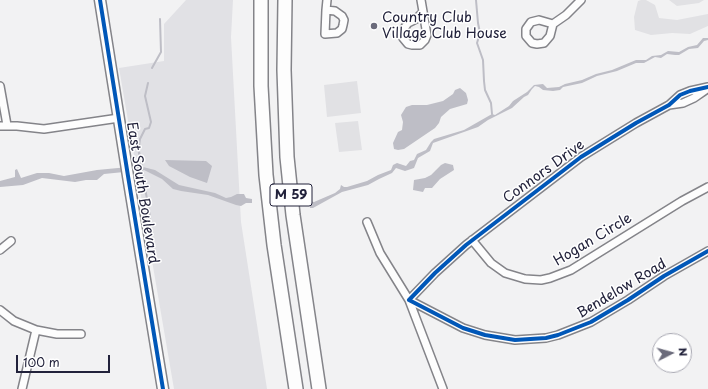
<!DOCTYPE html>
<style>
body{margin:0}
#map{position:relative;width:708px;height:389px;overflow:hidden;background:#f2f2f3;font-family:"Playpen Sans",sans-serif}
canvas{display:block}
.north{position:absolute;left:652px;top:333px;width:40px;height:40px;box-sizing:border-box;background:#fff;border:1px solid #a7a7b1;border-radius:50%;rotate:84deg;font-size:11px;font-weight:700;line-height:16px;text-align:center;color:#22223b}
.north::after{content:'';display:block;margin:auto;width:14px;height:18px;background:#6b6b7b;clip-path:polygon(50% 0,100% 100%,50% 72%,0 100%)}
.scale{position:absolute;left:16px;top:355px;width:94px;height:18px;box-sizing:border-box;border:2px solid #22223b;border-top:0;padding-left:5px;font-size:12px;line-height:14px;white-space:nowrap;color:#22223b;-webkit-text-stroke:3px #fff;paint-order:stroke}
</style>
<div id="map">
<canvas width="708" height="389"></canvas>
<div class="north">N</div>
<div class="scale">100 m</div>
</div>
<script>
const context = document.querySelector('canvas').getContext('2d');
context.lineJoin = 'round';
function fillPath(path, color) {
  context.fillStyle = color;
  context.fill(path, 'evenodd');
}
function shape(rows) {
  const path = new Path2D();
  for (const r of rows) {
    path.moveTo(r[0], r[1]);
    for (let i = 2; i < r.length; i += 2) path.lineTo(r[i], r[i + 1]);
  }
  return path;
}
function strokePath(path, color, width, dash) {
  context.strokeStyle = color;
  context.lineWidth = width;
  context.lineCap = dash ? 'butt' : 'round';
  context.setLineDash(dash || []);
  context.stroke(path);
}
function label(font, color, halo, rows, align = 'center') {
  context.font = font + ' "Playpen Sans",sans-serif';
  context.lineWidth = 3;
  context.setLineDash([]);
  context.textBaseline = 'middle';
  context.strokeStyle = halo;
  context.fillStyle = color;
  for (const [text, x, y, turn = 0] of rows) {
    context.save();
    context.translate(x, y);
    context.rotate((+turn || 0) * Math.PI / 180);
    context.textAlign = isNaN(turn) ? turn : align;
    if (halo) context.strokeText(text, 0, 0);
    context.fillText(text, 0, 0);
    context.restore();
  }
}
fillPath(shape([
 [186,0,233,0,231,37,241,222,267,389,174,389,119,68,164,61,164,24]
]), '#e1e1e5');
fillPath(shape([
 [641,0,646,0,655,5,659,18,677,20,708,14,708,26,690,34,672,33,651,35,635,30,634,17,638,1],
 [669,0,704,0,699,3,677,6],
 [357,81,361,113,327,117,324,85],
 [358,121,362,150,339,152,335,123]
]), '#e1e1e4');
fillPath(shape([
 [703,38,708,38,708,40,704,41,698,48,689,49,679,55,675,55,667,54,661,58,655,57,644,63,636,63,617,71,597,76,582,83,563,87,560,90,553,91,543,90,539,87,535,86,532,89,528,95,524,97,512,108,488,120,478,127,433,143,430,151,418,158,414,168,405,171,396,168,392,173,379,179,368,185,342,192,313,208,310,208,309,201,314,202,335,193,340,189,341,185,344,187,347,187,367,181,378,175,391,170,393,165,397,163,406,166,410,161,414,160,417,154,426,150,431,142,434,139,464,130,492,114,495,115,509,106,513,101,527,92,534,85,543,84,547,88,559,87,565,84,582,80,596,74,612,70,636,60,646,60,652,56,661,55,668,51,679,52,688,47,697,45],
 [460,88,466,93,468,100,467,104,450,109,441,117,439,123,435,128,404,149,398,150,394,149,393,143,398,132,402,130,403,122,401,115,406,107,412,105,427,105,443,101,453,94,455,90],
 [139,146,143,167,155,170,179,185,215,193,226,198,231,197,237,194,244,194,246,198,252,199,252,203,246,203,241,206,236,205,208,195,181,191,173,189,162,179,144,170,104,174,97,180,86,180,75,182,42,178,23,185,0,187,0,181,15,177,15,170,17,169,21,178,37,173,49,173,64,176,97,170,139,166,140,166,137,147],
 [165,160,206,161,212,166,207,183,190,177,169,166],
 [445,163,453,165,454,170,440,179,432,188,425,188,423,192,413,190,414,180,425,178,431,175,441,165]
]), '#bebec6');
strokePath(shape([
 [476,0,478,23,480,33,477,43,483,60,484,81,485,90,491,103,492,114],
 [152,68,161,52,160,19],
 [139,147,140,139,145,129,149,128,151,122,145,96,148,83],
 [142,170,150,217,150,229]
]), '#bebec6', 2);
const street = shape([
 [421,0,427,35,425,40,420,45,412,45,408,44,403,38,403,30,408,23,416,19,423,12],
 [326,10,335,11,342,16,344,20,343,25,342,29,337,33,325,34,326,10,327,0],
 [553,24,550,36,544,43,537,44,532,43,526,36,526,29,531,22,539,20,553,24,566,15,581,0],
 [0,86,7,125],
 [708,87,690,91,680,95,669,105,636,123,581,157,466,245,435,273,409,300,463,328,485,335,515,340,546,338,558,335,591,322,628,300,664,276,708,251],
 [669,105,683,103,694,98,707,89],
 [0,126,17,126,44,129,119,118],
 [367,222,380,253,409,300,443,389],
 [472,240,491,263,505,273,525,279,541,280,550,278,571,270,682,201,708,187],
 [0,250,11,241],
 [0,310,14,321,36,330,57,334,81,334],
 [22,389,36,330]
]);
const secondary = shape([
 [100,0,128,176,163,389]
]);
const highway = shape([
 [261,0,261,86,266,175,274,245,296,389],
 [285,0,284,70,287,157,293,215,319,389]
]);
strokePath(street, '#848489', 10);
strokePath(secondary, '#848489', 13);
strokePath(highway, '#848489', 16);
strokePath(street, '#fdfdfd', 7);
strokePath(secondary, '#fdfdfd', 10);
strokePath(highway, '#fdfdfd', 13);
strokePath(shape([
 [100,0,128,176,163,389],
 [708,87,690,91,680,95,669,105,636,123,581,157,466,245,435,273,409,300,463,328,485,335,515,340,546,338,558,335,591,322,628,300,664,276,708,251]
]), '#0057b8', 4);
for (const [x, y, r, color] of [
 [374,26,4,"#6b6b7b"]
]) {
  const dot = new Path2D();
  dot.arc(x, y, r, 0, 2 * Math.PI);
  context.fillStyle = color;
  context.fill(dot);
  strokePath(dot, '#fff', 1.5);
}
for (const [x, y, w] of [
 [291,195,42]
]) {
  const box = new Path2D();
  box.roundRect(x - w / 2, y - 11, w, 22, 3);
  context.fillStyle = '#fff';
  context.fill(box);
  strokePath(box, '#22223b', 1);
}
label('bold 13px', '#22223b', null, [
 ["M 59",291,195]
]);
label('14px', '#22223b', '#fff', [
 ["Country Club",382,18],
 ["Village Club House",382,34]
], 'left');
label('14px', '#22223b', '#fff', [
 ["Connors Drive",544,172,-36],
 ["East South Boulevard",142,193,81],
 ["Hogan Circle",593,240,-31],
 ["Bendelow Road",622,289,-31]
]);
</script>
